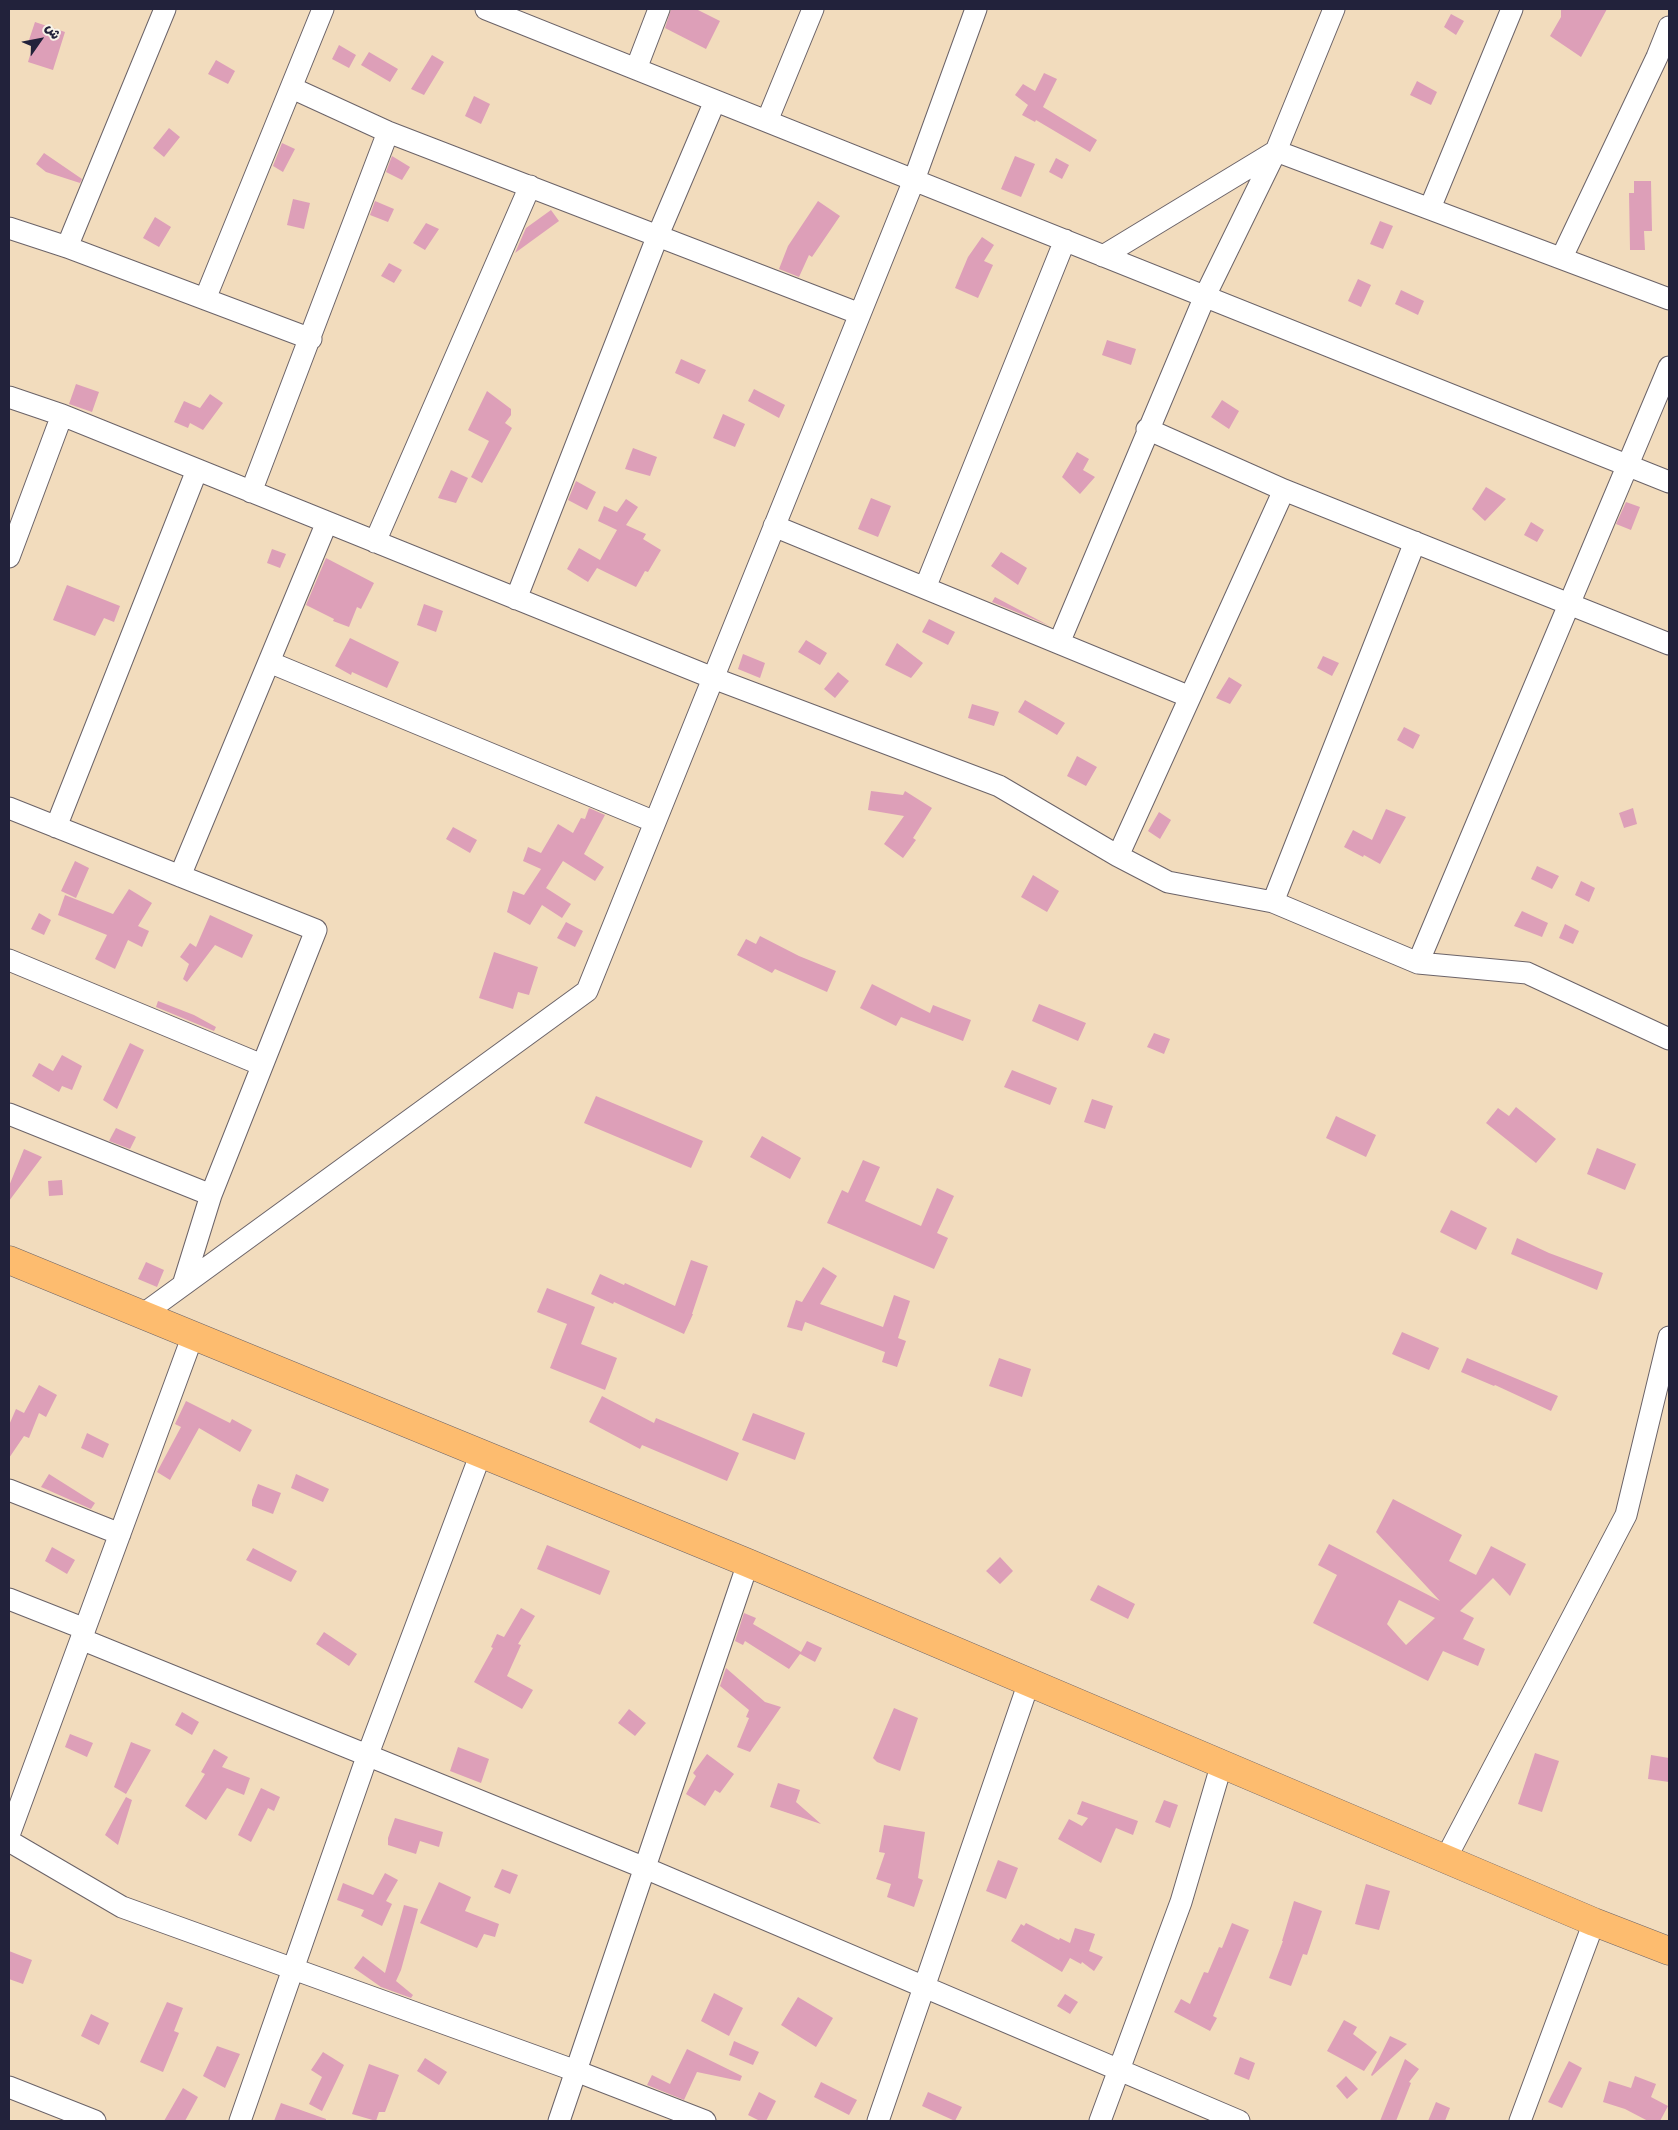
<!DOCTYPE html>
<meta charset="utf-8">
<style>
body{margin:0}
#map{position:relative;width:1678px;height:2130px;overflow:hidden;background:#f2dcbd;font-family:Pangolin,"Playpen Sans Arabic",sans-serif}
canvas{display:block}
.frame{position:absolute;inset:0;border:10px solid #22223b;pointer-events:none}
.north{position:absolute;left:15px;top:15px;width:50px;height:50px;-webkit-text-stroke:4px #f7f3e8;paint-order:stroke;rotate:57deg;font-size:14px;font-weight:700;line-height:20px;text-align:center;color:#22223b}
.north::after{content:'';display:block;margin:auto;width:18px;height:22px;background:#22223b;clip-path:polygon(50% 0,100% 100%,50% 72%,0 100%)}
</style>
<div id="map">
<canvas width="1678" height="2130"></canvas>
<div class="frame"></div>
<div class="north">ش</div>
</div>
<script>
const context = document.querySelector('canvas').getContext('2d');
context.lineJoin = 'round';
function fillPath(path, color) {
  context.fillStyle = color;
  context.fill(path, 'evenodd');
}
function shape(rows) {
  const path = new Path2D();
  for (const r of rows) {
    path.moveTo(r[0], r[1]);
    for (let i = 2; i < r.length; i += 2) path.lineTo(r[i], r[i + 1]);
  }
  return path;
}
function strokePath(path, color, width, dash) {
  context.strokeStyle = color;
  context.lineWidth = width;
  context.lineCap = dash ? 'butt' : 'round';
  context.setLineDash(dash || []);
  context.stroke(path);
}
fillPath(shape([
 [671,9,696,9,720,21,706,49,665,28],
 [1561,9,1607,9,1581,57,1550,36,1561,17],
 [1451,14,1464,21,1456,35,1444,27],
 [35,22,65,32,53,70,28,62,34,42,29,40],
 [339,45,356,55,349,68,332,59],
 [369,52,398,69,390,82,361,65],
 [432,55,444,62,424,95,411,89],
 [216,60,235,71,228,84,208,74],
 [1044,73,1057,79,1043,107,1097,140,1090,152,1036,120,1035,122,1022,115,1028,105,1015,95,1023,84,1035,91],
 [1417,81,1437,92,1431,105,1410,95],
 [474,96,490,104,481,124,465,116],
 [169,128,180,137,164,157,153,148],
 [282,143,295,149,283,172,273,166],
 [44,153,82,179,80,183,46,172,36,164],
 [392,156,410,167,402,180,386,172],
 [1015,156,1035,164,1021,197,1001,189],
 [1056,158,1069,165,1062,179,1049,172],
 [1634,181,1651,181,1652,231,1644,231,1645,250,1630,250,1629,193,1634,193],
 [293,199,310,203,304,229,287,225],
 [375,201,394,209,388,222,370,215],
 [818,201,840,216,812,257,809,255,799,277,779,269,788,246],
 [551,210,559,221,515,253,526,228],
 [155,217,171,227,159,247,143,238],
 [1380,221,1393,226,1383,249,1370,244],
 [426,223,439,229,425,250,413,243],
 [982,237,994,245,984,261,993,265,978,298,955,288,968,257],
 [389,263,402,270,394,283,381,276],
 [1358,279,1371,285,1361,307,1348,301],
 [1401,290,1424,301,1418,315,1395,304],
 [1107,340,1136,349,1131,365,1102,355],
 [681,359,706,370,699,384,675,373],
 [76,384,99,392,92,412,69,404],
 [754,389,785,405,779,418,748,401],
 [487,391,511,409,511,415,505,423,512,428,482,483,471,477,489,441,468,430],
 [210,394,223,403,203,430,190,423,188,428,174,422,184,401,200,408],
 [1222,400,1239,411,1229,429,1211,417],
 [723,414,745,424,735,447,713,438],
 [633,448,657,457,650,476,625,469],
 [1077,452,1089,459,1083,470,1095,477,1080,494,1062,477],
 [451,470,468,478,456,503,438,498],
 [576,481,596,492,587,510,568,500],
 [1486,487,1506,499,1485,521,1472,509],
 [871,498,891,506,878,537,858,529],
 [626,499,638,507,626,525,646,534,643,539,661,550,648,572,645,571,636,587,597,568,588,582,567,569,579,548,600,560,617,530,598,521,604,506,617,512],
 [1626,502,1640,507,1631,530,1616,524],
 [1531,522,1544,530,1537,542,1524,535],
 [272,549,286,554,280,568,267,563],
 [1001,552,1027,568,1018,585,991,566],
 [326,558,374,583,361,609,357,607,349,627,333,621,334,619,306,605],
 [67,585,120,606,114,622,104,618,95,636,53,620],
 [995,597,1044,623,1050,626,992,602],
 [424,604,443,611,436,632,417,625],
 [929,619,955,632,948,645,922,632],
 [350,638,399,662,387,688,352,672,351,675,335,666],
 [806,640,827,653,820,665,798,652],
 [897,643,923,663,911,678,885,665],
 [743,654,765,663,760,678,738,669],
 [1323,656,1339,663,1332,676,1317,668],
 [838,672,849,681,835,698,824,689],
 [1229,677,1242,685,1230,704,1216,698],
 [1025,700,1065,723,1057,735,1018,712],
 [972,704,999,712,994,726,968,718],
 [1404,727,1420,735,1413,749,1397,740],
 [1077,756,1097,767,1086,786,1067,776],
 [871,791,903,795,905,791,932,808,913,838,916,840,903,858,884,844,904,816,868,810],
 [589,808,605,815,584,854,604,867,595,881,563,861,546,888,571,904,562,918,542,905,530,925,507,912,513,891,524,895,541,869,523,861,528,847,541,853,558,824,573,833,581,818,585,819],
 [1633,808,1637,824,1624,828,1619,813],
 [1386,809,1406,817,1380,864,1364,855,1363,857,1344,847,1353,830,1372,840],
 [1159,812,1171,820,1160,839,1148,831],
 [453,827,477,840,470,853,446,839],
 [75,861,89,868,76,898,61,891],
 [1537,866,1559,876,1552,889,1531,879],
 [1033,875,1059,891,1047,912,1021,897],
 [1581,881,1595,888,1589,902,1575,895],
 [129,889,152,903,138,926,149,931,142,947,128,940,115,969,95,959,107,935,58,915,65,895,113,914],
 [1522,911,1548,923,1542,937,1514,926],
 [39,913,51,920,44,935,31,929],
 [210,915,253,935,242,958,215,945,187,982,183,979,189,964,180,957,190,943,196,947],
 [566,922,583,931,575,947,557,938],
 [1565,924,1579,931,1573,944,1559,938],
 [760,936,799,956,836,971,827,992,775,969,772,973,737,955,746,939,756,944],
 [494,952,538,967,529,995,518,992,513,1009,479,998],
 [872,984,930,1013,933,1005,971,1020,963,1041,901,1017,896,1026,860,1008],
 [158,1001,194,1015,216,1027,214,1031,156,1007],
 [1039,1004,1086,1023,1078,1041,1032,1021],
 [1154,1033,1170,1039,1164,1054,1147,1047],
 [130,1043,144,1050,117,1109,103,1100],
 [62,1055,82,1066,72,1090,62,1086,59,1092,32,1076,39,1063,53,1071],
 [1012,1070,1057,1088,1050,1105,1004,1087],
 [596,1096,703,1141,691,1168,584,1123],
 [1092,1099,1113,1106,1105,1129,1084,1122],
 [1516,1107,1556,1139,1536,1163,1486,1123,1498,1108,1509,1116],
 [1336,1116,1376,1135,1366,1157,1326,1138],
 [116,1128,136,1137,130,1149,109,1141],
 [762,1136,801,1158,790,1179,750,1157],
 [1597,1148,1636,1164,1625,1190,1587,1174],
 [24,1149,42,1157,9,1201,9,1186],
 [863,1160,880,1167,865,1201,921,1226,937,1188,954,1196,937,1233,948,1238,934,1269,827,1223,842,1190,848,1193],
 [62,1180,63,1195,49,1196,48,1181],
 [1451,1210,1487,1228,1476,1250,1440,1232],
 [1517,1238,1549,1253,1603,1273,1597,1290,1511,1254],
 [691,1260,708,1266,692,1314,693,1314,684,1334,614,1302,613,1304,591,1294,600,1274,624,1285,625,1283,675,1306],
 [146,1262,164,1270,157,1287,138,1279],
 [823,1267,837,1276,820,1304,883,1327,894,1295,910,1301,898,1338,906,1341,897,1367,882,1362,885,1352,805,1322,802,1331,787,1327,796,1300,802,1302],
 [547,1288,595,1307,581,1344,617,1358,605,1390,550,1368,567,1324,537,1312],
 [1402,1332,1439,1348,1429,1370,1392,1354],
 [999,1358,1031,1369,1022,1397,989,1386],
 [1467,1358,1558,1396,1551,1411,1495,1385,1494,1386,1461,1372],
 [39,1385,57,1395,46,1417,39,1413,29,1438,24,1436,9,1458,9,1425,16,1409,24,1413],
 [602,1396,654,1423,656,1418,739,1453,727,1481,642,1445,640,1449,589,1422],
 [186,1401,230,1423,232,1419,252,1430,240,1452,199,1428,170,1480,157,1472,181,1427,175,1424],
 [753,1413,805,1433,795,1460,742,1440],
 [87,1433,109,1444,103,1458,81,1448],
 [49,1474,95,1503,91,1509,41,1487],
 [296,1474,329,1489,323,1502,291,1488],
 [258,1484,281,1493,273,1514,252,1506,252,1500],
 [1393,1499,1462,1535,1449,1561,1476,1575,1491,1546,1526,1564,1510,1596,1493,1578,1460,1611,1474,1618,1463,1639,1485,1649,1478,1666,1443,1651,1428,1681,1313,1623,1337,1575,1318,1565,1329,1544,1440,1601,1376,1532],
 [1399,1600,1435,1618,1406,1645,1387,1624],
 [547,1545,610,1571,600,1595,537,1569],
 [52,1547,75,1560,67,1574,45,1561],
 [253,1548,297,1571,291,1582,246,1560],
 [1000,1557,1013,1571,1000,1584,986,1571],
 [1098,1585,1135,1604,1128,1619,1090,1600],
 [521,1608,535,1616,518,1644,521,1645,507,1676,533,1690,522,1709,474,1682,493,1648,491,1647,497,1634,504,1637],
 [744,1613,756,1618,753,1624,801,1652,807,1641,822,1648,815,1662,800,1654,789,1669,745,1641,743,1645,735,1641],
 [324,1632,357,1654,349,1666,316,1644],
 [726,1668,765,1702,781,1707,750,1752,737,1747,749,1718,746,1717,749,1710,720,1686],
 [894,1708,918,1718,900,1771,877,1762,873,1758],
 [629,1709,646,1723,635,1736,618,1723],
 [182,1712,199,1722,192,1735,175,1725],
 [70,1734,93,1743,87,1757,65,1747],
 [131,1742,151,1750,126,1794,114,1787],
 [458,1747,489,1759,481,1783,450,1771],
 [214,1749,228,1757,222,1767,250,1778,244,1795,227,1788,206,1820,185,1806,205,1774,201,1772],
 [1535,1753,1559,1761,1542,1812,1518,1804],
 [707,1754,734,1774,720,1793,715,1790,705,1806,686,1794,696,1776,693,1773],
 [1651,1755,1669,1758,1669,1782,1648,1779],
 [778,1783,800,1790,796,1802,821,1824,770,1807],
 [261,1788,280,1797,274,1811,268,1808,251,1842,238,1835],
 [126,1797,132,1800,118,1845,105,1835],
 [1164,1800,1178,1805,1170,1828,1155,1822],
 [1082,1801,1138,1821,1133,1835,1116,1828,1101,1863,1058,1839,1069,1819,1082,1826,1088,1818,1077,1814],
 [395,1818,443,1832,439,1847,420,1841,416,1854,388,1845,388,1838],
 [884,1825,925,1832,918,1878,923,1880,914,1907,887,1897,891,1884,876,1879,885,1853,879,1852],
 [998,1860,1018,1868,1006,1899,986,1891],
 [502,1869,518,1875,510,1894,494,1887],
 [385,1873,398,1880,386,1901,392,1904,382,1926,361,1916,364,1910,337,1900,343,1883,373,1895],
 [439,1882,471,1897,465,1911,499,1924,495,1937,484,1934,477,1948,420,1923],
 [1366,1884,1390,1891,1379,1930,1355,1924],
 [1294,1901,1322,1911,1307,1955,1303,1954,1291,1986,1269,1978,1283,1941,1282,1941],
 [404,1905,418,1909,401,1970,396,1981,413,1995,411,1998,381,1987,354,1968,363,1956,385,1973],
 [1026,1923,1059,1940,1060,1938,1070,1943,1075,1928,1095,1934,1089,1951,1103,1957,1094,1971,1082,1962,1081,1964,1070,1958,1062,1972,1011,1941,1021,1924,1024,1926],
 [1232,1923,1249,1930,1213,2016,1217,2018,1210,2031,1174,2012,1181,1999,1190,2004,1204,1972,1208,1973,1219,1947,1222,1948],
 [9,1951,32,1960,23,1984,9,1979],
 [714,1993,743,2008,729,2036,701,2021],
 [1065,1994,1078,2002,1070,2014,1057,2006],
 [798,1997,833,2018,816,2047,781,2025],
 [167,2002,183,2008,174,2031,179,2033,163,2072,140,2062],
 [91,2014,109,2023,99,2045,81,2036],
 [1344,2020,1357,2027,1353,2034,1377,2052,1364,2071,1327,2051],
 [1390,2036,1407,2044,1372,2076,1371,2075],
 [734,2041,759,2052,753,2065,729,2055],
 [217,2046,240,2054,225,2088,203,2076],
 [687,2049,742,2076,740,2081,697,2072,684,2100,647,2085,652,2075,670,2084],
 [323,2052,344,2065,322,2111,309,2104,322,2077,311,2070],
 [1240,2057,1255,2063,1249,2080,1234,2074],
 [425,2058,447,2072,439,2085,417,2071],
 [1405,2059,1419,2069,1409,2082,1411,2083,1396,2121,1380,2121],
 [1569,2061,1582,2068,1562,2108,1548,2102],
 [369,2064,399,2075,385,2112,379,2112,376,2121,352,2114],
 [1346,2076,1358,2089,1347,2099,1336,2086],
 [1635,2076,1656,2084,1651,2097,1668,2106,1660,2121,1648,2121,1625,2109,1603,2102,1609,2081,1631,2088],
 [821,2082,857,2100,849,2115,814,2097],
 [183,2088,198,2097,185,2121,164,2121],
 [759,2092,776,2101,766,2121,760,2121,748,2115],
 [928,2092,962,2107,955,2121,922,2106],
 [1436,2102,1450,2108,1445,2121,1428,2121],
 [281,2103,326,2119,326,2121,274,2121]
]), '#dd9fb8');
const minor = shape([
 [486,9,1669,482],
 [636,69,659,9],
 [292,88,388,132,860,314],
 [767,121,813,9],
 [1430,208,1512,9],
 [9,228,67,247,311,339],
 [67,247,165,9],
 [1103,256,1276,151,1334,9],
 [1562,257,1657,57,1669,27],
 [205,299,323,9],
 [9,397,62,415,713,678,999,786,1118,856,1168,882,1273,902,1418,963,1527,973,1669,1039],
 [1147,429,1284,490,1669,644],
 [251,492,388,132],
 [774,526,1190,697],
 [375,542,530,186],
 [9,557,62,415],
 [925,588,1065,240],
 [516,599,658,235,715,101],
 [1059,643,1205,296,1276,151,1669,299],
 [269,662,655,822],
 [9,808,316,930,211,1195,183,1285],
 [56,827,197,470],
 [1118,856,1284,490],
 [180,876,327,522],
 [1273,902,1415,542],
 [9,960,262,1065],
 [1418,963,1669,367],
 [9,1114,211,1195],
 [142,1315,587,991,914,180,976,9],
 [9,1490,120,1534],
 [9,1599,85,1629],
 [81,1639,645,1868,1239,2121],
 [9,1835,193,1335],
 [9,1841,122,1907,576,2071,705,2121],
 [1446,1858,1626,1515,1669,1337],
 [9,2087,95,2121],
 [240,2121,368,1754,481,1453],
 [559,2121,748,1563],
 [878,2121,1029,1682],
 [1100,2121,1181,1902,1222,1763],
 [1520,2121,1594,1922]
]);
const major = shape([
 [9,1260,748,1563,1594,1922,1669,1951]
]);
strokePath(minor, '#6b6368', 23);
strokePath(major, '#6b6368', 29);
strokePath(minor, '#fff', 21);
strokePath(major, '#fdbc6f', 28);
</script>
